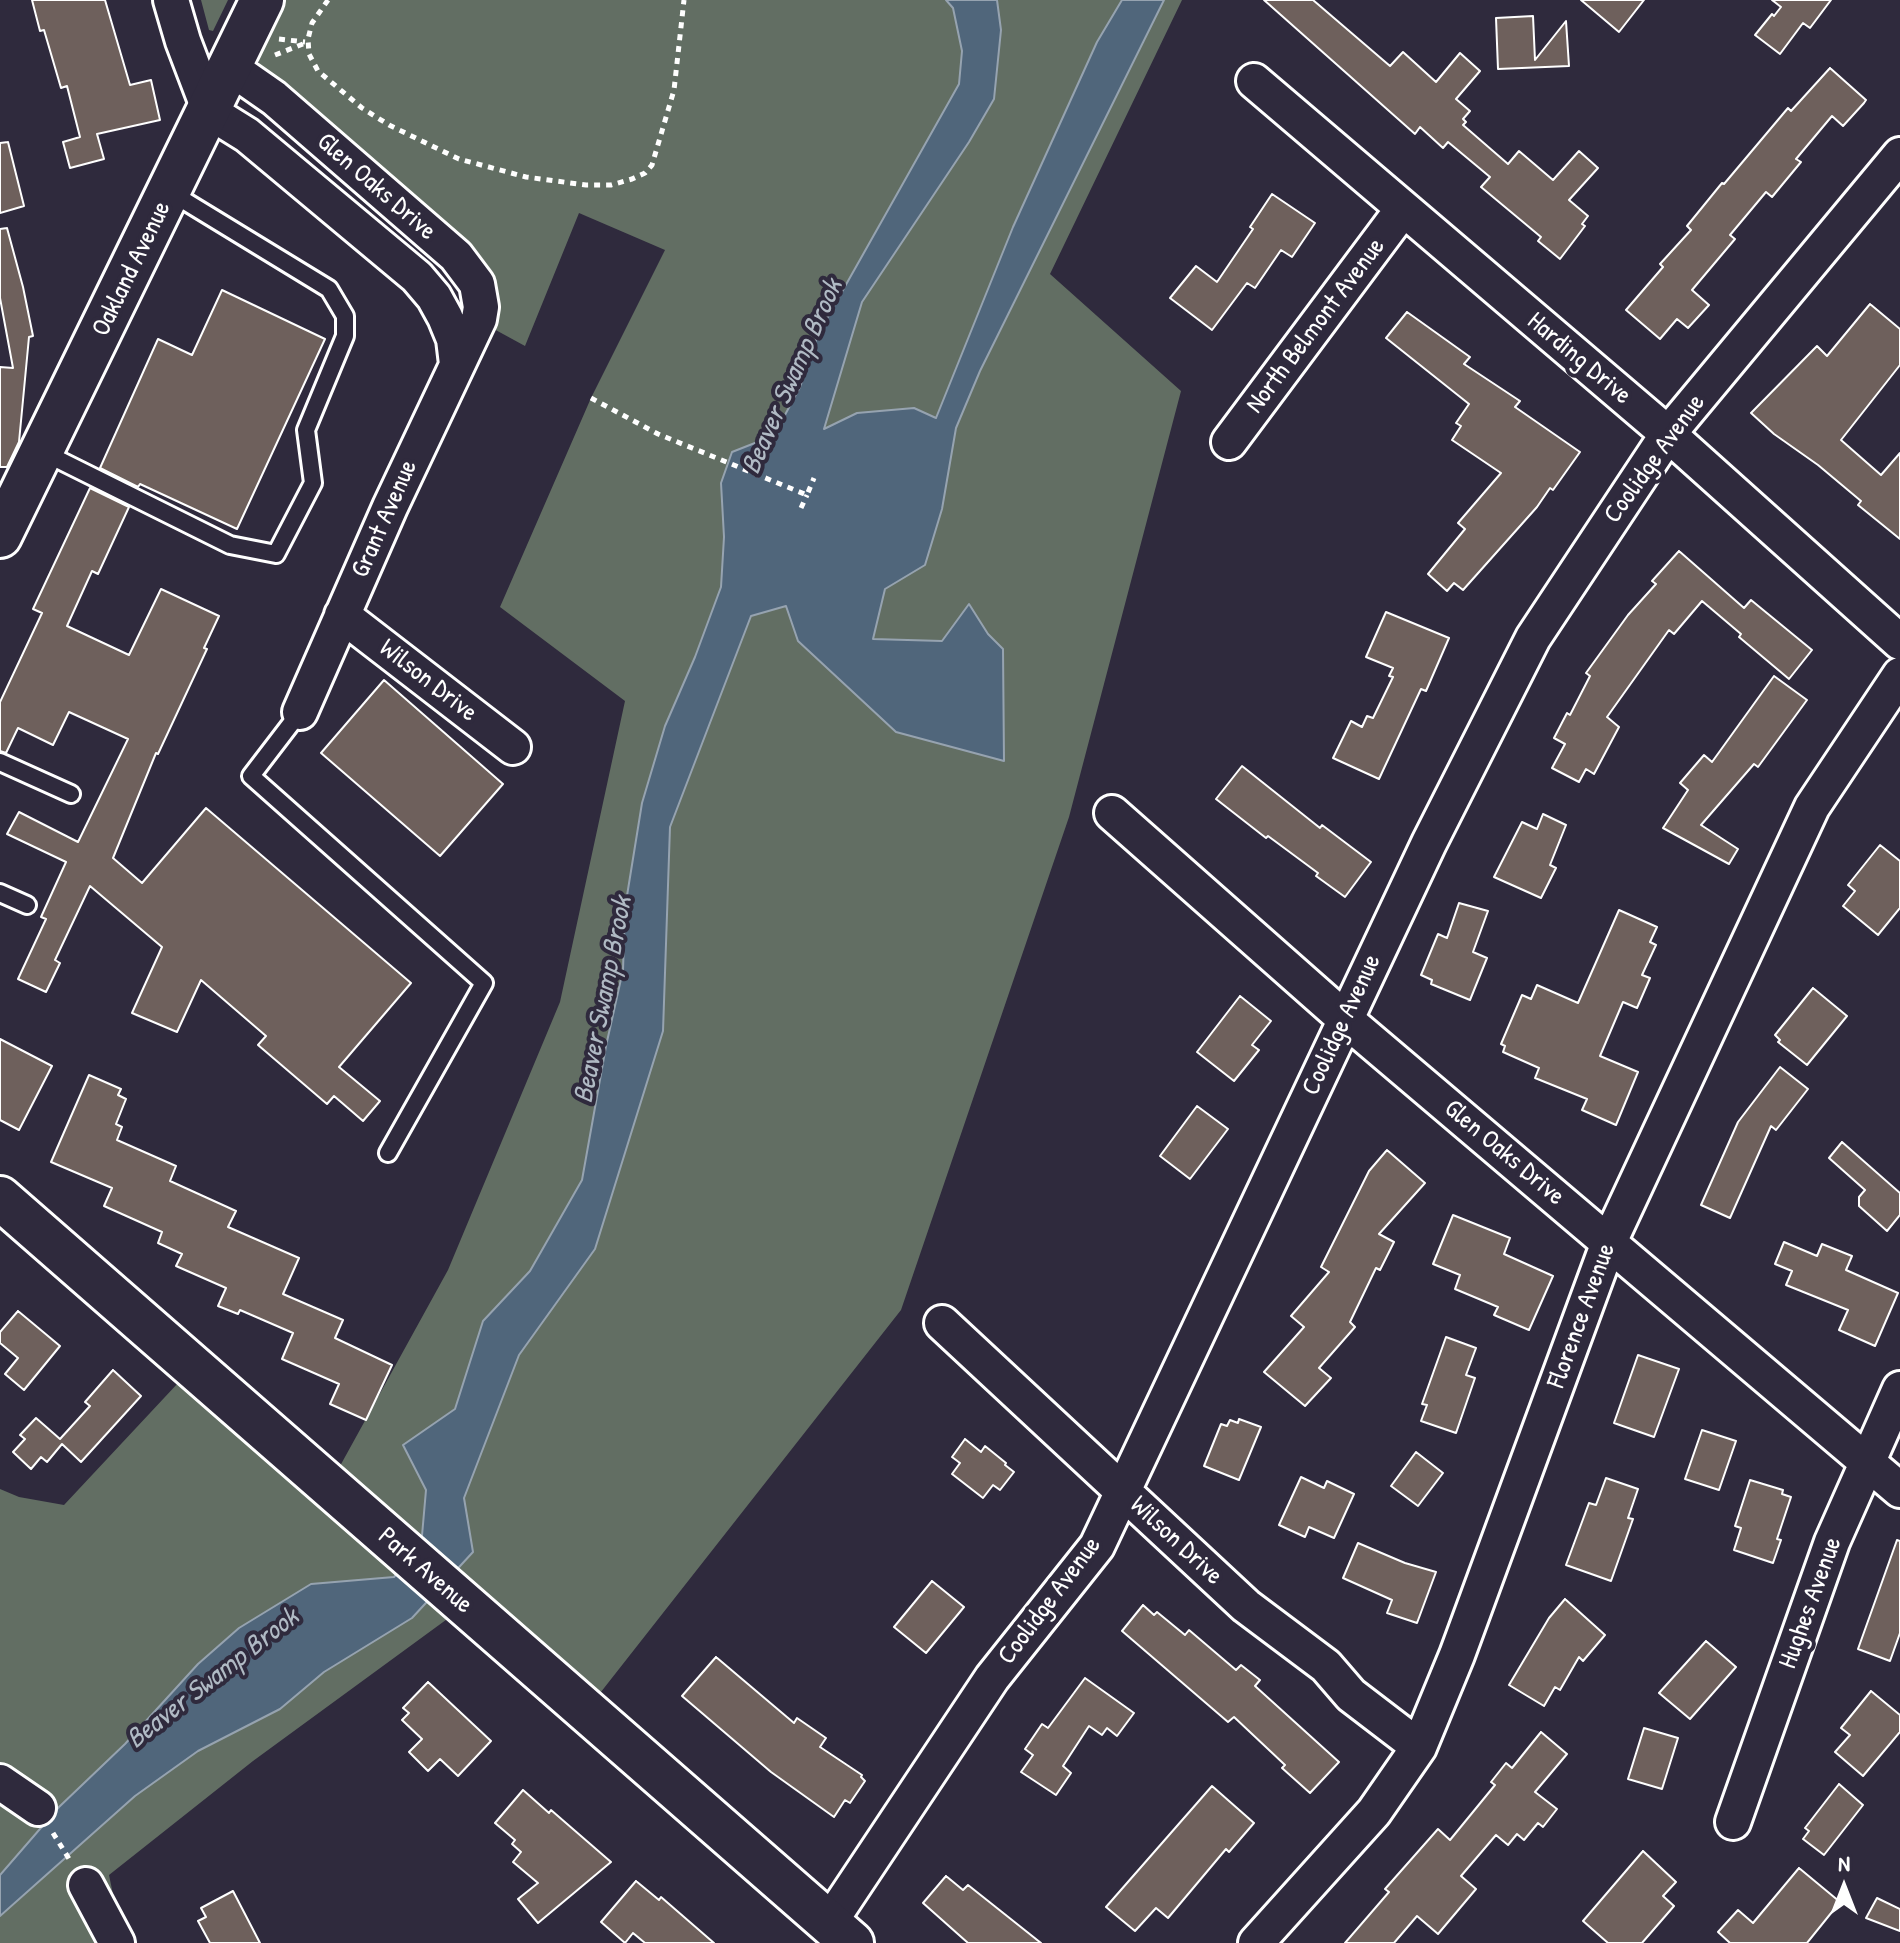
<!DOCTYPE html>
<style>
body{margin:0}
#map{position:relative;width:1900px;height:1943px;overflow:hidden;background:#2f2a3d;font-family:"Patrick Hand",sans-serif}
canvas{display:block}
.north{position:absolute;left:1804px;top:1847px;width:80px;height:80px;-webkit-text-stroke:6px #2f2a3d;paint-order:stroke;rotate:0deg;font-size:22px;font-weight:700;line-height:32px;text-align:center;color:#fff}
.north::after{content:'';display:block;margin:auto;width:28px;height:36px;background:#fff;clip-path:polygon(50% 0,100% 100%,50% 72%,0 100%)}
</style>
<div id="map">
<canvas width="1900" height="1943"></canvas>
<div class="north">N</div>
</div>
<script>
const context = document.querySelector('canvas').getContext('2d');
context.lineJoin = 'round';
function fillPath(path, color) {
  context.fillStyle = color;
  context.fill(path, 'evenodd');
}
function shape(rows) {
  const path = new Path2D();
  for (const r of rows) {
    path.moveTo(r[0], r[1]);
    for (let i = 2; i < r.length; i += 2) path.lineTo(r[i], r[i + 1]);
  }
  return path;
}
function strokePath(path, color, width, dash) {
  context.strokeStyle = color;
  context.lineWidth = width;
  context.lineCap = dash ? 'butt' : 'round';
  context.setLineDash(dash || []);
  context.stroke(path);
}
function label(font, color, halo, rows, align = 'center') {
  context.font = font + ' "Patrick Hand",sans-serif';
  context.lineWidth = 8;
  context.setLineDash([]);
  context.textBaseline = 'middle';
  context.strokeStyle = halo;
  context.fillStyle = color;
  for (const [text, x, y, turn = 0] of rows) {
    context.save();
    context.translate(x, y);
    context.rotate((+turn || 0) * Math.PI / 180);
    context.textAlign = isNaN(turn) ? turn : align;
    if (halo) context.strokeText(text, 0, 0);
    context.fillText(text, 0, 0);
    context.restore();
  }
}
fillPath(shape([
 [201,0,228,0,213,31,209,30],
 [283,0,1182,0,1050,274,1181,391,1069,817,901,1310,586,1711,465,1606,253,1761,109,1875,123,1943,0,1943,0,1489,19,1497,64,1505,193,1367,329,1486,448,1270,560,1002,625,701,500,607,591,398,665,250,579,213,525,346,492,328,493,272,270,82,259,68,259,51]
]), '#626e63');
const water = shape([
 [946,0,997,0,1001,30,994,99,969,142,862,302,824,429,857,413,914,408,936,418,1013,227,1097,42,1122,0,1164,0,980,371,956,428,942,509,925,565,885,589,873,639,942,641,969,604,988,634,1003,649,1004,761,896,732,798,641,786,606,751,616,670,827,663,1031,595,1249,519,1355,464,1498,473,1552,412,1618,324,1672,280,1709,198,1751,135,1796,0,1916,0,1875,59,1807,125,1744,198,1664,239,1628,311,1584,394,1577,421,1547,426,1490,403,1445,455,1409,483,1321,530,1271,582,1180,606,1046,623,970,625,908,642,803,665,726,695,657,721,587,724,537,721,483,732,452,760,441,779,426,800,387,817,337,830,313,959,84,962,51,953,8,946,0]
]);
fillPath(water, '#50667b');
strokePath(water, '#96a3b0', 2);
const building = shape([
 [32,0,105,0,130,85,151,80,160,120,97,134,104,159,70,168,63,142,80,137,67,86,61,88,44,30,40,31,32,0],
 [1264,0,1313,0,1390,66,1403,52,1436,82,1460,53,1480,71,1456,99,1470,111,1463,119,1466,122,1463,125,1508,164,1519,151,1553,180,1579,151,1598,168,1569,200,1588,216,1582,224,1585,226,1560,259,1538,241,1541,237,1481,187,1490,177,1448,142,1443,148,1420,127,1415,134,1264,0],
 [1581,0,1644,0,1619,32,1581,0],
 [1772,0,1831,0,1810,28,1803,23,1780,54,1755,35,1772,14,1774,16,1781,7,1772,0],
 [1533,16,1535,60,1566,21,1569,66,1498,69,1496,18,1533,16],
 [1830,68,1866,100,1864,103,1843,126,1832,116,1796,159,1801,162,1772,197,1766,192,1730,235,1735,239,1692,290,1709,305,1688,328,1677,319,1660,339,1626,310,1663,267,1660,264,1691,230,1687,226,1722,183,1724,184,1788,108,1791,111,1830,68],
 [8,142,24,206,0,213,0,143,8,142],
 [1272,194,1315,223,1292,257,1281,250,1255,288,1247,283,1212,330,1170,298,1196,266,1217,282,1253,229,1250,227,1272,194],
 [7,228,23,287,33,336,29,337,19,442,7,467,0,467,0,367,13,368,0,298,0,229,7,228],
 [222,290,325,339,237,529,140,484,138,487,100,468,158,339,192,355,222,290],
 [1870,304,1900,329,1900,365,1841,440,1881,475,1900,453,1900,539,1858,505,1861,501,1818,465,1774,434,1751,413,1817,346,1827,356,1870,304],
 [1407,312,1470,357,1464,364,1520,401,1515,407,1580,452,1553,490,1550,488,1537,507,1463,590,1454,583,1447,591,1428,574,1465,529,1458,523,1501,473,1452,440,1461,426,1456,423,1469,404,1386,338,1407,312],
 [90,488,129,507,98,574,92,571,67,626,129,655,161,589,219,616,204,648,207,649,158,754,156,753,113,858,142,883,206,808,411,983,339,1067,380,1101,363,1121,334,1096,327,1104,258,1045,266,1036,201,980,177,1032,132,1013,162,947,90,886,55,960,60,963,46,992,18,979,46,919,41,917,66,862,7,834,19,812,78,842,128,739,69,712,53,745,18,728,6,753,0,751,0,702,42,613,33,609,90,488],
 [1679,551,1744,608,1751,600,1812,650,1789,679,1739,637,1741,634,1702,601,1674,634,1669,630,1607,717,1619,727,1594,774,1586,769,1579,782,1552,768,1565,744,1554,738,1567,713,1570,715,1590,676,1586,673,1628,615,1656,584,1652,581,1679,551],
 [1386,612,1449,638,1426,691,1421,689,1379,779,1333,758,1351,721,1362,727,1367,716,1373,718,1393,677,1389,676,1393,668,1366,657,1386,612],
 [1774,676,1807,700,1758,767,1754,764,1701,825,1738,849,1729,864,1663,828,1688,790,1680,783,1704,755,1712,762,1774,676],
 [384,680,503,784,440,856,321,753,384,680],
 [1242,766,1320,828,1322,825,1371,862,1345,897,1316,876,1318,873,1268,836,1266,838,1216,799,1242,766],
 [1543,814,1566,825,1550,865,1556,868,1541,898,1494,877,1522,822,1537,829,1543,814],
 [1880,845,1900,861,1900,908,1878,935,1843,906,1855,891,1848,885,1880,845],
 [1459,903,1488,911,1473,952,1487,958,1470,1000,1431,984,1432,980,1421,975,1438,934,1447,938,1459,903],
 [1619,910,1657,927,1650,942,1656,945,1642,975,1650,978,1637,1008,1623,1002,1600,1056,1638,1072,1616,1125,1582,1110,1587,1099,1535,1078,1539,1068,1503,1052,1505,1046,1501,1044,1522,995,1531,999,1537,985,1578,1003,1619,910],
 [1813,988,1847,1016,1807,1065,1778,1042,1780,1040,1775,1035,1813,988],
 [1240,996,1271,1021,1252,1045,1259,1050,1234,1081,1197,1052,1240,996],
 [0,1039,52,1066,19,1130,0,1120,0,1039],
 [1780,1067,1808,1089,1776,1130,1771,1126,1730,1218,1701,1205,1738,1122,1780,1067],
 [89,1075,121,1089,118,1095,126,1099,116,1124,122,1127,117,1140,176,1166,170,1181,236,1211,228,1227,299,1258,283,1294,343,1320,335,1338,392,1365,366,1420,330,1404,339,1384,282,1359,293,1333,240,1310,238,1314,218,1306,226,1288,176,1266,182,1254,158,1243,162,1232,104,1206,112,1188,51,1162,89,1075],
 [1197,1106,1228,1129,1190,1179,1160,1156,1197,1106],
 [1842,1142,1900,1193,1900,1215,1887,1231,1859,1206,1859,1197,1865,1190,1829,1158,1842,1142],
 [1387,1150,1425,1183,1379,1234,1394,1242,1380,1270,1376,1268,1350,1322,1355,1327,1319,1368,1331,1378,1305,1406,1264,1372,1304,1327,1291,1316,1329,1272,1321,1267,1369,1171,1387,1150],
 [1453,1215,1510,1238,1504,1254,1553,1276,1529,1330,1494,1315,1498,1307,1455,1289,1460,1275,1433,1264,1453,1215],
 [1784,1242,1817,1256,1822,1244,1852,1256,1846,1270,1898,1293,1875,1346,1839,1330,1848,1310,1786,1285,1792,1271,1775,1264,1784,1242],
 [18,1311,60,1346,24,1390,5,1374,18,1358,0,1343,0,1332,18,1311],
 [1446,1337,1476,1348,1466,1375,1475,1378,1456,1433,1421,1421,1427,1405,1422,1404,1446,1337],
 [1638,1355,1679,1369,1654,1437,1614,1423,1638,1355],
 [113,1370,141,1396,81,1462,62,1444,47,1462,41,1457,31,1469,13,1452,25,1439,20,1435,36,1418,60,1439,90,1406,85,1402,113,1370],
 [1239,1419,1261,1427,1239,1480,1204,1466,1221,1424,1227,1426,1230,1420,1238,1423,1239,1419],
 [1702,1430,1736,1441,1719,1490,1685,1479,1702,1430],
 [965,1439,981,1452,985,1446,1006,1463,1005,1465,1014,1472,1000,1490,993,1485,983,1498,952,1474,960,1463,952,1457,965,1439],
 [1416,1452,1443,1473,1418,1506,1391,1486,1416,1452],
 [1301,1477,1324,1488,1327,1481,1354,1494,1334,1538,1309,1527,1305,1537,1279,1525,1301,1477],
 [1606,1478,1638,1489,1628,1518,1633,1519,1611,1581,1566,1565,1589,1503,1596,1505,1606,1478],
 [1750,1480,1783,1490,1782,1494,1791,1497,1777,1539,1781,1540,1773,1563,1734,1550,1741,1528,1735,1526,1750,1480],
 [1897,1540,1900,1541,1900,1633,1890,1661,1858,1649,1897,1540],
 [1358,1543,1405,1563,1436,1572,1417,1623,1387,1613,1392,1600,1343,1578,1358,1543],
 [932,1581,964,1607,926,1653,894,1627,932,1581],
 [1565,1599,1605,1635,1583,1661,1579,1657,1560,1690,1555,1687,1544,1706,1509,1685,1549,1618,1565,1599],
 [1143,1605,1154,1615,1157,1612,1185,1635,1189,1630,1236,1670,1241,1665,1260,1680,1255,1686,1339,1762,1310,1793,1282,1768,1285,1765,1234,1717,1228,1722,1122,1631,1143,1605],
 [1706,1641,1736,1667,1690,1719,1659,1693,1706,1641],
 [716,1657,794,1723,797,1718,826,1738,820,1747,862,1775,861,1777,865,1781,850,1803,845,1800,834,1817,771,1772,682,1696,716,1657],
 [1085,1678,1134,1713,1117,1736,1107,1728,1102,1735,1089,1726,1063,1766,1071,1773,1056,1795,1021,1772,1033,1755,1025,1749,1042,1724,1048,1728,1085,1678],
 [428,1682,491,1741,458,1776,440,1759,428,1771,409,1752,422,1739,402,1720,409,1713,403,1708,428,1682],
 [1871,1691,1900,1715,1900,1732,1863,1776,1835,1752,1850,1735,1841,1728,1871,1691],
 [1644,1728,1678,1738,1662,1789,1628,1779,1644,1728],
 [1541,1732,1567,1754,1535,1792,1557,1809,1543,1827,1538,1823,1524,1840,1517,1834,1508,1845,1496,1835,1461,1876,1476,1889,1438,1934,1417,1916,1394,1943,1345,1943,1389,1892,1385,1889,1438,1829,1450,1840,1495,1785,1491,1782,1506,1763,1512,1768,1541,1732],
 [1839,1784,1863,1805,1824,1855,1803,1839,1809,1831,1805,1828,1839,1784],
 [1212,1786,1254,1823,1229,1852,1226,1849,1168,1918,1156,1908,1135,1931,1106,1907,1212,1786],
 [523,1790,549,1813,551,1810,611,1862,538,1923,518,1899,538,1883,513,1862,521,1852,512,1844,515,1840,495,1823,523,1790],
 [1643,1851,1676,1882,1663,1896,1674,1906,1642,1943,1608,1943,1583,1921,1643,1851],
 [1799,1868,1840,1902,1807,1943,1730,1943,1718,1932,1738,1910,1753,1923,1799,1868],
 [946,1876,963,1890,968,1885,1041,1943,968,1943,923,1903,946,1876],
 [636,1881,659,1900,661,1897,714,1943,645,1943,633,1933,625,1943,601,1922,636,1881],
 [233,1891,260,1943,210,1943,198,1921,206,1917,201,1908,233,1891],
 [1877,1898,1900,1909,1900,1931,1866,1918,1877,1898]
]);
fillPath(building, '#6e605c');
strokePath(building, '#fff', 2);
const service = shape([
 [43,452,230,545,276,554,313,483,306,430,345,336,345,316,329,289,170,192],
 [300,712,251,776,484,983,388,1153],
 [0,762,71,794],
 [0,893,27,905]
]);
const minor = shape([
 [171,0,183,41,210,112,247,135,417,277,434,297,445,317,454,339,457,364],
 [231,68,274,98,456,256,477,284,481,307,479,319,390,507,300,712],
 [1254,81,1668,434,1900,642],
 [1229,442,1403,209],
 [342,615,513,747],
 [1112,813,1345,1019,1900,1490],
 [942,1323,1246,1606,1326,1666,1351,1695,1419,1747],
 [0,1782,38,1808],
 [1733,1822,1832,1542,1900,1389],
 [86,1885,117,1943],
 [829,1923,992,1678,1097,1546,1429,843,1533,638,1668,434,1900,155],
 [1256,1943,1374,1812,1419,1747,1457,1655,1609,1242,1812,807,1900,675]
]);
const tertiary = shape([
 [0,536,262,0],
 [0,1198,852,1943]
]);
strokePath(service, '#fff', 22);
strokePath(minor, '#fff', 40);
strokePath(tertiary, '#fff', 48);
strokePath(shape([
 [328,0,312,23,308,39,309,54,318,71,362,108,389,125,459,159,526,177,586,185,611,185,632,179,645,173,652,165,674,90,684,0],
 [279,39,305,42],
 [275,55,308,42],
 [591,398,658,434,807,495,814,478],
 [801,508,807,495],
 [53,1833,71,1862]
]), '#fff', 5, [6, 6]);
strokePath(service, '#2f2a3d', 16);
strokePath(minor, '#2f2a3d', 34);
strokePath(tertiary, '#2f2a3d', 42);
label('26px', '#fff', '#2f2a3d', [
 ["Glen Oaks Drive",376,187,41],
 ["Oakland Avenue",132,269,-64],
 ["North Belmont Avenue",1316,326,-53],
 ["Harding Drive",1579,359,40],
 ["Coolidge Avenue",1655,459,-54],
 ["Grant Avenue",385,519,-66],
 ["Wilson Drive",428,681,38],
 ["Coolidge Avenue",1342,1025,-65],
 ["Glen Oaks Drive",1504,1153,40],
 ["Florence Avenue",1582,1316,-70],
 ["Wilson Drive",1176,1541,43],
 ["Park Avenue",425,1571,41],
 ["Coolidge Avenue",1050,1601,-53],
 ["Hughes Avenue",1811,1603,-70]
]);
label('italic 28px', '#b0bac4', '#2f2a3d', [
 ["Beaver Swamp Brook",793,377,-66],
 ["Beaver Swamp Brook",604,1000,-79],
 ["Beaver Swamp Brook",213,1679,-38]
]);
</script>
